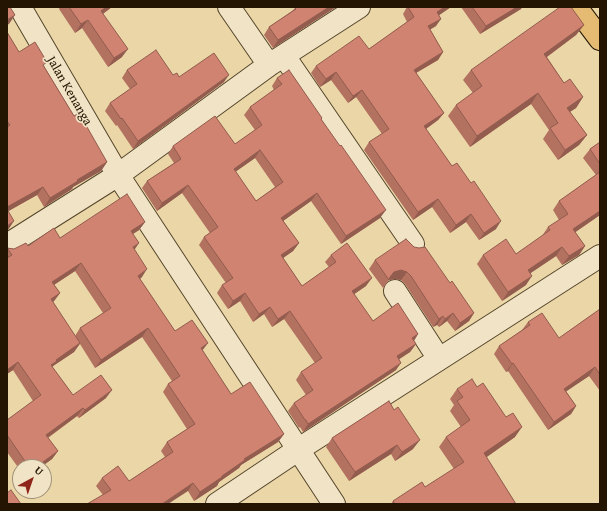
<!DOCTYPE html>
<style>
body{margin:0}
#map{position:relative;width:607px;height:511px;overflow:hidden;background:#ead6a7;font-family:"Gentium Book Plus",serif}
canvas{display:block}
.frame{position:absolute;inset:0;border:8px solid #231502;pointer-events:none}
.north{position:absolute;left:12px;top:459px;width:40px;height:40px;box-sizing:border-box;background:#f1e4c6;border:1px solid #9f9178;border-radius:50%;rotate:40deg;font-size:11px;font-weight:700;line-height:16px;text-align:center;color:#231502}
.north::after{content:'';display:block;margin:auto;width:14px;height:18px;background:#8f2418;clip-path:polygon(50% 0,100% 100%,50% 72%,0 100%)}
</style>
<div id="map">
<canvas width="607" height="511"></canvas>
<div class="frame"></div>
<div class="north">U</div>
</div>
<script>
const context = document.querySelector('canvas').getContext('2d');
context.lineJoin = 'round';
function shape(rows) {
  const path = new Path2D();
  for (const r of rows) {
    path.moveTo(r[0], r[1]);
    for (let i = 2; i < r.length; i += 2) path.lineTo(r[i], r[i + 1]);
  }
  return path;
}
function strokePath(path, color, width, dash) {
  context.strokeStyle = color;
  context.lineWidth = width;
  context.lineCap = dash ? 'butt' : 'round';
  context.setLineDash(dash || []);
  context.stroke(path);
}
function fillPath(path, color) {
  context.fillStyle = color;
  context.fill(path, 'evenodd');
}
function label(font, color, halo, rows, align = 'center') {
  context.font = font + ' "Gentium Book Plus",serif';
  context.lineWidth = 3.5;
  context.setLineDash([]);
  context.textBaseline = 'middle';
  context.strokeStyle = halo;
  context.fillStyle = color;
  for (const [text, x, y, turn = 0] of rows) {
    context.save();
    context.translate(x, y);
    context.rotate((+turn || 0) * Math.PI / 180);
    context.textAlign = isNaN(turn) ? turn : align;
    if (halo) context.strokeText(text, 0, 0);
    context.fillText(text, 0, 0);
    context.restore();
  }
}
const street = shape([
 [20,7,118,175,334,504],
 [229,7,269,65],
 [284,56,413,244],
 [7,245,118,175,269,65,359,7],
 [395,291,439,359],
 [217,504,299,449,600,256]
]);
const highway = shape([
 [576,7,600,39]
]);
strokePath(street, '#55452b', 24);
strokePath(highway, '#231502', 24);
strokePath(street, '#f1e4c6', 22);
strokePath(highway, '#e5bb74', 22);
fillPath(shape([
 [60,7,112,7,103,14,122,57,108,67,82,28,75,33,59,9],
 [336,7,273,48,264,35,269,27,292,11,295,8],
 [407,7,451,7,439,15,436,26,430,29,443,52,438,60,416,73,444,113,438,120,426,129,496,229,479,240,466,222,450,233,432,207,413,220,364,150,369,142,382,134,356,97,348,103,331,80,320,87,311,73,316,66,369,49,407,22,403,14],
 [461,7,522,7,521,9,480,34],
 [584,25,576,35,547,57,564,83,583,97,576,108,570,112,587,135,579,145,558,160,543,139,549,130,531,104,470,147,448,116,456,105,473,93,463,80,471,70],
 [7,32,19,52,44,66,74,116,107,162,101,171,73,187,72,189,44,207,37,195,8,211,8,230,7,230],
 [127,70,173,75,179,77,224,82,133,149,117,125,116,126,105,111,110,103,130,89,122,78],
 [277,78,321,119,380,218,341,244,311,201,283,221,299,243,293,251,283,258,302,286,329,267,325,262,331,255,366,286,354,294,373,321,418,334,414,341,416,344,410,352,399,359,396,370,303,432,300,427,299,428,288,411,294,403,306,395,296,380,301,372,315,363,284,319,272,327,264,314,253,322,240,301,228,309,217,293,222,285,226,283,199,245,204,237,210,233,182,193,157,211,142,188,147,181,174,163,168,154,173,146,235,144,255,130,244,115,250,107,274,90,272,86],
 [255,158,275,187,256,201,235,172],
 [600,142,600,215,575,232,585,246,579,255,562,265,556,256,530,273,526,285,502,301,477,264,483,255,516,254,542,236,548,227,559,220,553,210,559,201,596,175,583,158,590,149],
 [145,222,139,230,133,234,134,250,142,277,140,279,175,331,203,351,231,394,284,434,278,442,241,465,239,468,219,482,217,486,194,501,188,491,103,495,96,486,102,478,129,481,165,457,161,451,167,442,187,429,163,392,168,384,172,381,142,337,95,368,80,344,74,352,53,366,52,367,73,395,106,398,79,418,77,416,48,438,58,451,52,459,41,467,20,467,20,470,7,452,7,420,33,401,13,370,7,374,7,248,14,249,60,238],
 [75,271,103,313,80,328,75,336,53,302,54,301,60,293,54,285],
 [375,260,450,283,474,313,469,321,455,331,447,321,439,327,437,325,433,327,405,284,401,280,395,279,389,280,383,288,369,269],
 [600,309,600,391,589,376,566,391,576,406,571,414,548,430,508,371,506,372,494,354,499,346,522,330,528,322,559,338],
 [477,387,515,437,486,457,516,504,391,504,393,501,425,487,454,469,439,447,446,437,461,427,450,411,454,405,450,399,457,389],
 [389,401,413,449,395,461,391,454,349,481,326,447,332,438]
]), '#b37160');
fillPath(shape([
 [106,7,112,7,95,19,101,11],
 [329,7,336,7,273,48,278,40],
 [445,7,451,7,432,20,437,12],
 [517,7,522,7,521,9,480,34,486,26],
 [15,15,9,24,7,25,7,20],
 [441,19,436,26,423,34,428,26],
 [88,20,82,28,75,33,81,24],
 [584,25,576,35,537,64,544,54],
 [128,49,122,57,108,67,114,58],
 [443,52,438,60,409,77,414,70],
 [336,72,331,80,320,87,326,79],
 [229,75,224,82,133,149,138,141],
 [362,90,356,97,348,103,353,96],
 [538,93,531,104,470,147,477,136],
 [583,97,576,108,560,118,567,108],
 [444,113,438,120,419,134,424,126],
 [587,135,579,145,558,160,565,150],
 [260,150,255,158,228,177,234,169],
 [107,162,101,171,73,187,72,189,44,207,50,198,77,180],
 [188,185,182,193,157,211,162,203],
 [43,187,37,195,7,212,7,207],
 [317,193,311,201,276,226,281,218],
 [438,199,432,207,413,220,418,212],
 [386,210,380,218,341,244,346,236],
 [600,211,600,215,567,238,573,229],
 [471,214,466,222,450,233,456,225],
 [14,221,8,230,7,230,7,226],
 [501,221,496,229,479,240,484,233],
 [145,222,139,230,125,239,131,231],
 [139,243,133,252,133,247],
 [299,243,293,251,276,263,281,255],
 [585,246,579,255,562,265,569,256],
 [562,247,556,256,522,279,528,270],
 [81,263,75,271,46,290,52,282],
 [147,269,142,277,132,284,138,276],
 [401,270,407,272,401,280,395,279,389,280,390,277,394,272],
 [532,276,526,285,502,301,508,292],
 [372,278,366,286,347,299,352,291],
 [60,293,54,301,45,308,51,299],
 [245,293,240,301,228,309,233,301],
 [270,307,264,314,253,322,259,314],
 [290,311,284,319,272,327,278,319],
 [453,313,447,321,439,327,445,319],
 [474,313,469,321,455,331,460,323],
 [443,316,437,325,433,327,439,319],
 [148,328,142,337,95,368,101,360],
 [418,334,413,342,412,338],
 [80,343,74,352,53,366,51,369,51,365,56,360],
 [208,343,202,351,201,348],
 [416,344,410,352,392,364,397,356],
 [18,362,13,370,7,374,7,370],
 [401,363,396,370,303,432,308,424],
 [513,363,508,371,506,372,512,364],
 [595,367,589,376,558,397,564,389],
 [112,390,106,398,79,418,85,410],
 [576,406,571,414,548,430,554,422],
 [83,408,77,416,40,443,46,435],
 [522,427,515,437,477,464,484,453],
 [284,434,278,442,241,465,239,468,219,482,217,486,194,501,200,492,244,459],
 [420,440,413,449,395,461,402,452],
 [397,445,391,454,349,481,355,472],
 [58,451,52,459,41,467,36,467],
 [193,483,188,491,168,504,162,504]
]), '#925c4e');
const building = shape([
 [7,7,10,7,15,15,7,20,7,7],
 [69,7,106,7,101,11,128,49,114,58,88,20,81,24,69,7],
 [295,7,329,7,278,40,269,27,296,9,295,8,295,7],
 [408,7,445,7,437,12,441,19,428,26,443,52,414,70,444,113,424,126,452,166,457,163,471,183,474,181,501,221,484,233,471,214,456,225,438,199,418,212,369,142,389,129,362,90,353,96,336,72,326,79,316,66,359,36,369,49,414,17,408,7],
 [472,7,517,7,486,26,472,7],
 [560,7,571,7,584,25,544,54,564,83,570,79,583,97,567,108,587,135,565,150,550,128,558,123,538,93,477,136,456,105,482,86,471,70,560,7],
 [7,32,19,52,35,42,47,62,43,65,74,116,79,113,107,162,77,180,78,181,50,198,43,187,7,207,7,127,10,125,7,121,7,32],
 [156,50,173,75,177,73,179,77,214,53,229,75,138,141,122,118,121,119,110,103,137,84,127,70,156,50],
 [289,70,322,118,321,119,340,146,341,145,386,210,346,236,317,193,281,218,299,243,281,255,302,286,336,262,331,255,347,243,372,278,352,291,373,321,398,303,418,334,412,338,416,344,397,356,401,363,308,424,306,420,305,420,294,403,313,390,301,372,322,358,290,311,278,319,270,307,259,314,245,293,233,301,222,285,233,278,204,237,218,227,188,185,162,203,147,181,181,159,173,146,215,116,235,144,262,125,250,107,282,84,277,78,289,70],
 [260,150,283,182,256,201,234,169,260,150],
 [600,142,600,164,590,149,600,142],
 [600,172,600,211,573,229,585,246,569,256,562,247,528,270,532,276,508,292,483,255,506,239,516,254,550,230,548,227,568,214,559,201,600,172],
 [127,194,145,222,131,231,139,243,133,247,147,269,138,276,175,331,192,320,208,343,201,348,231,394,250,382,284,434,244,459,245,460,222,476,222,477,200,492,193,483,162,504,87,504,111,490,102,478,118,466,129,481,173,452,167,442,195,424,168,384,180,376,148,328,101,360,80,328,111,308,81,263,52,282,60,293,51,299,80,343,56,360,57,361,51,365,73,395,101,375,112,390,85,410,83,408,46,435,58,451,36,467,29,467,7,435,7,420,41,395,18,362,7,370,7,258,12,255,7,248,14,249,26,243,28,246,54,228,60,238,127,194],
 [7,209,14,221,7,226,7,209],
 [406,239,414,247,419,248,425,247,450,283,452,281,474,313,460,323,453,313,445,319,443,316,439,319,411,276,407,272,401,270,394,272,390,277,389,280,375,260,406,239],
 [600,309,600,375,595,367,564,389,576,406,554,422,513,363,512,364,499,346,530,325,528,322,542,313,559,338,600,309],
 [472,379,477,387,483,383,506,417,513,413,522,427,484,453,516,504,395,504,393,501,422,482,425,487,464,462,446,437,470,420,457,401,463,397,457,389,472,379],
 [389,401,394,410,398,407,420,440,402,452,397,445,355,472,332,438,389,401],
 [11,490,21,504,7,504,7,493,11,490]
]);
fillPath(building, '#d08370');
strokePath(building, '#925c4e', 1);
label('13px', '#231502', '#f1e4c6', [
 ["Jalan Kenanga",69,91,60]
]);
</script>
